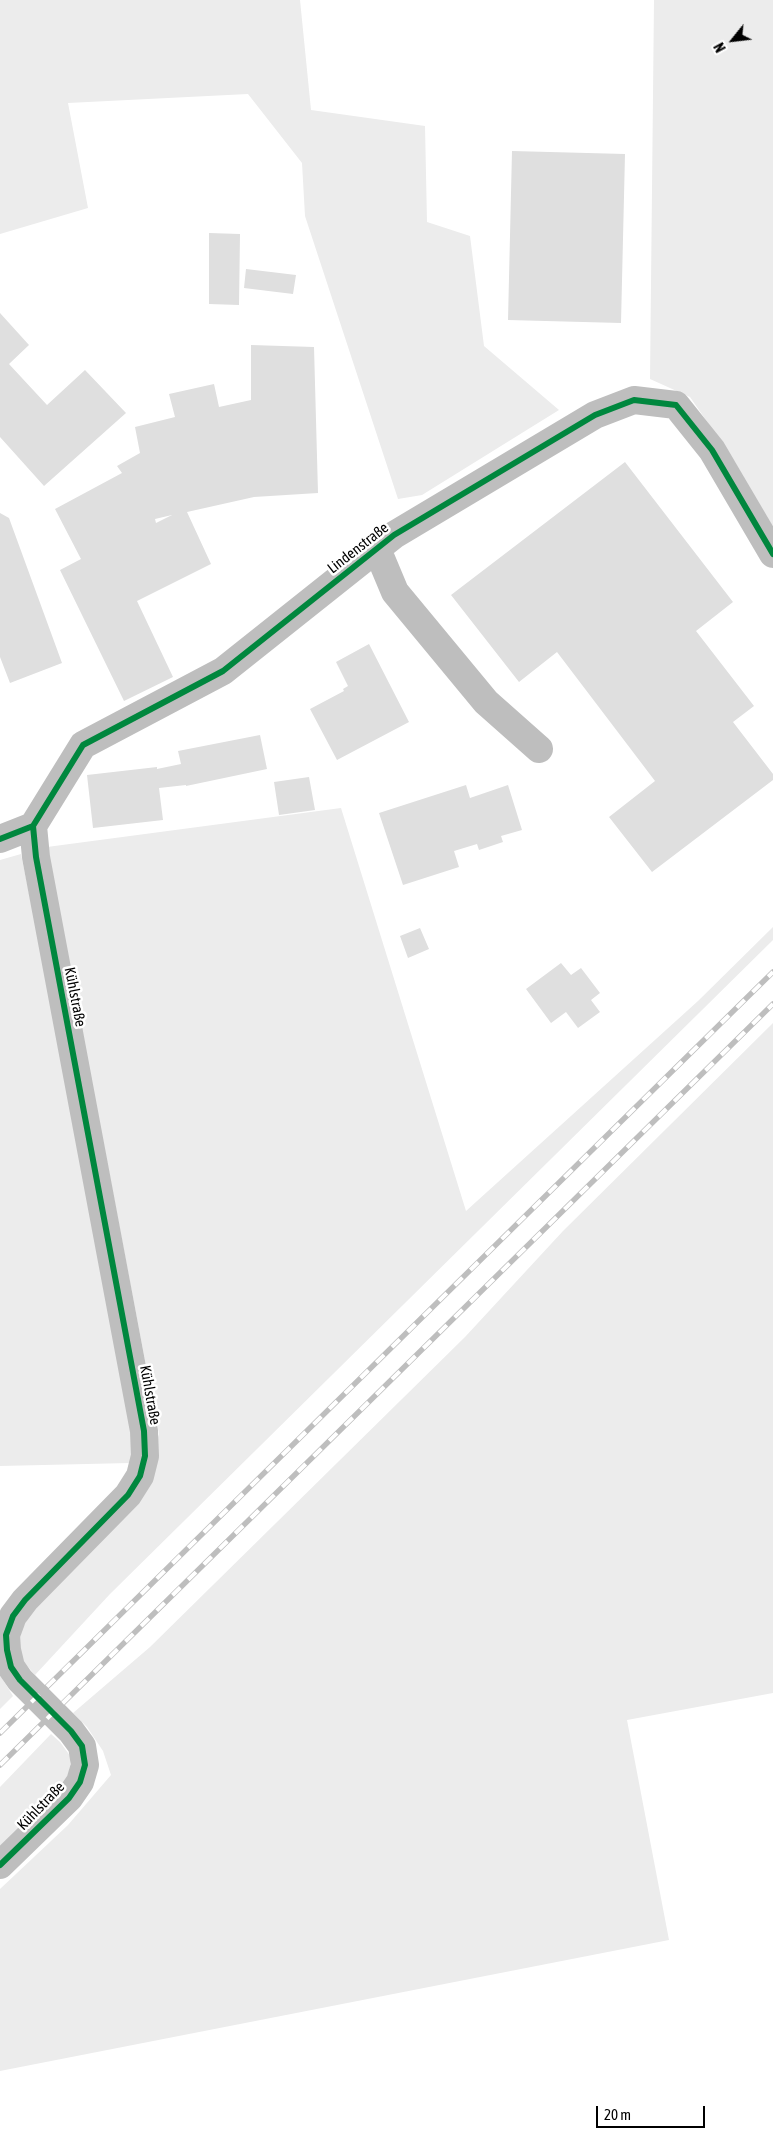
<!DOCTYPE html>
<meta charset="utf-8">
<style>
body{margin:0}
#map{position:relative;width:773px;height:2143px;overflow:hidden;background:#fff;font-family:"Asap Condensed",sans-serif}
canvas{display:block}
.north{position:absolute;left:708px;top:15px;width:50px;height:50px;-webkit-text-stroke:4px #fff;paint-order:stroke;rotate:241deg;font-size:14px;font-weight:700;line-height:20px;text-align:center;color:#000}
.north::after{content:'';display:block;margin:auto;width:18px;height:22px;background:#000;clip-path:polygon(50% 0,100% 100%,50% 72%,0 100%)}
.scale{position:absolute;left:596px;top:2106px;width:109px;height:22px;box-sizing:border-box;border:2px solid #000;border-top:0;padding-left:6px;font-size:15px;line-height:18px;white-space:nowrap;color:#000;-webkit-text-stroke:4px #fff;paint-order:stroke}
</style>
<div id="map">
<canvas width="773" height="2143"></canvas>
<div class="north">N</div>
<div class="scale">20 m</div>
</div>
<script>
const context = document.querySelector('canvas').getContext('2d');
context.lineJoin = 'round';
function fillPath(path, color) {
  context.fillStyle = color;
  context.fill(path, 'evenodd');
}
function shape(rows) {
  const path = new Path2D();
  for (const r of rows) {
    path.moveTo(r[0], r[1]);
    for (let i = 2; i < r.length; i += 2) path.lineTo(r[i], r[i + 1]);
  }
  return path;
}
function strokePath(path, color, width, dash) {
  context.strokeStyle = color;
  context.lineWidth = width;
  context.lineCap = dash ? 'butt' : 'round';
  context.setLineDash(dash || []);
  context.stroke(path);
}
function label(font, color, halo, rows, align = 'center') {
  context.font = font + ' "Asap Condensed",sans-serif';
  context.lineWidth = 5;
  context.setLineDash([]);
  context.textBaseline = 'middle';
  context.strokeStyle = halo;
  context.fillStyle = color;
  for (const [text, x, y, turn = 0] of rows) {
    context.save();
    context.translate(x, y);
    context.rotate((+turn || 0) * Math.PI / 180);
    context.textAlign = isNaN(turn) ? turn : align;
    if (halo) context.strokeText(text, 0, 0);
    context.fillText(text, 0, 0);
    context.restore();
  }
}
fillPath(shape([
 [0,0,300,0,311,110,425,126,427,222,470,236,484,346,559,410,422,495,398,499,305,216,302,163,248,94,68,103,88,208,0,234],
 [654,0,773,0,773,527,735,462,690,397,650,379],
 [341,808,466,1211,698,1001,773,927,773,940,110,1594,35,1675,23,1661,18,1645,22,1628,35,1608,151,1462,159,1434,47,847],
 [21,854,133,1405,135,1441,130,1463,0,1466,0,860],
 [773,1023,773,1693,627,1720,669,1940,0,2071,0,1889,68,1825,111,1775,103,1751,87,1727,73,1713,150,1647,465,1337,563,1231],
 [0,1675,13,1696,0,1709],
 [51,1734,60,1742,71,1757,69,1774,54,1795,0,1846,0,1787]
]), '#ececec');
fillPath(shape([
 [512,151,625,154,621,323,508,320],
 [209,233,240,234,239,305,209,304],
 [246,269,296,275,293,294,244,288],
 [0,313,29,345,9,364,47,405,85,370,126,413,44,486,0,437],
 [251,345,314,347,318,493,254,497,187,512,211,564,137,601,173,677,124,701,60,570,81,559,55,509,122,473,117,466,140,453,135,427,175,417,169,394,214,384,219,407,251,400],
 [172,515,156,523,155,519],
 [625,462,733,602,696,631,754,706,733,722,773,774,773,780,652,872,609,817,655,781,557,652,519,682,451,595],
 [0,513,9,518,62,663,10,683,0,657],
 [369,644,409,722,337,760,310,709,344,691,343,689,348,686,336,662],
 [260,735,267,769,186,786,186,785,159,788,163,820,93,828,87,775,157,767,157,769,181,764,178,751],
 [309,777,315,810,279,815,274,782],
 [466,785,470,798,508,785,522,830,501,836,503,842,479,850,477,844,454,851,459,867,403,885,379,813],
 [420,928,429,949,408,958,400,936],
 [561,963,571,975,581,968,600,993,591,1000,600,1012,578,1028,566,1012,551,1023,526,989]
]), '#dfdfdf');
strokePath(shape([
 [377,549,395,592,486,702,539,749],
 [0,839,33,826,83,745,223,671,394,535,595,415,634,400,676,405,712,450,773,554],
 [0,1865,69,1798,80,1782,85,1765,82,1746,71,1731,20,1680,11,1667,7,1650,6,1635,13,1616,25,1600,128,1495,140,1476,145,1456,144,1431,36,857,33,826]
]), '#bebebe', 28);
const rail = shape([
 [0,1733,773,972],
 [0,1765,773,1004]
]);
strokePath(rail, '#bebebe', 5.5);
strokePath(rail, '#fff', 4, [11]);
strokePath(shape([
 [0,839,33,826,83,745,223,671,394,535,595,415,634,400,676,405,712,450,773,554],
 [0,1865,69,1798,80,1782,85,1765,82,1746,71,1731,20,1680,11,1667,7,1650,6,1635,13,1616,25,1600,128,1495,140,1476,145,1456,144,1431,36,857,33,826]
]), '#00873e', 6);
label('15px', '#000', '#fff', [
 ["Lindenstraße",358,548,-38],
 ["Kühlstraße",75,997,79],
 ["Kühlstraße",150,1395,80],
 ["Kühlstraße",41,1806,-46]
]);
</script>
